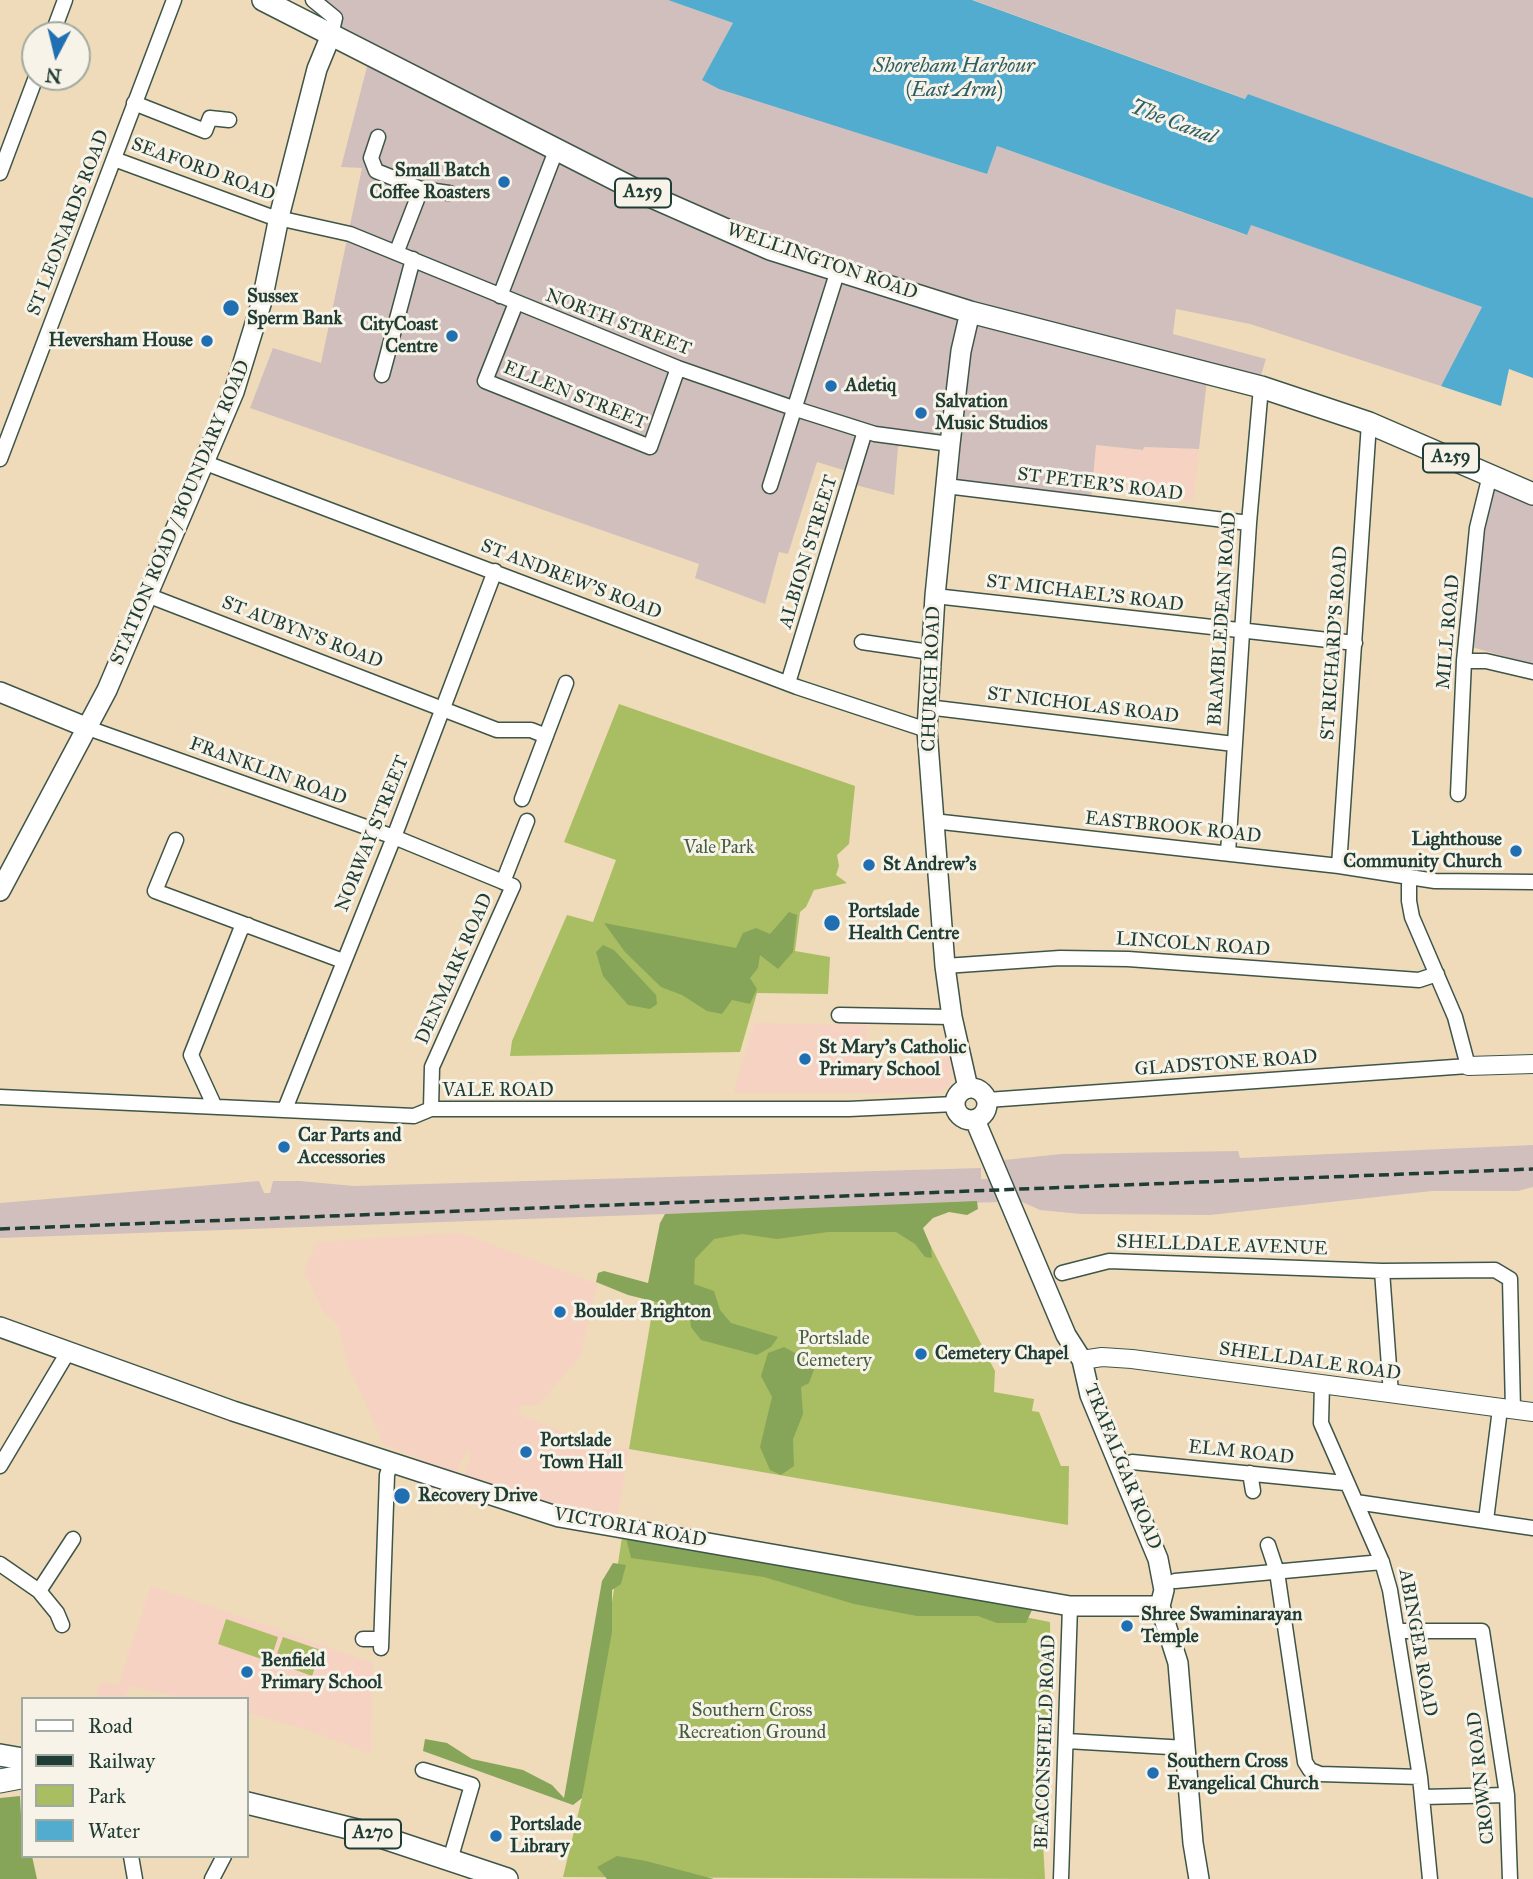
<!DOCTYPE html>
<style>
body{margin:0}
#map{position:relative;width:1533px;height:1879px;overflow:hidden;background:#efdbba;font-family:"IM FELL Great Primer",serif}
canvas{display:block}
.legend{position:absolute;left:21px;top:1697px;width:228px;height:161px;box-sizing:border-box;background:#f7f3e8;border:2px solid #a1aaa0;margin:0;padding:9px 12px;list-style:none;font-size:21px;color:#1f3d34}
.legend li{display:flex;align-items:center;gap:14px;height:35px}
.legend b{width:35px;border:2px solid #a1aaa0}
.north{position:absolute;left:21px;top:21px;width:70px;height:70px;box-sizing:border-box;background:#f7f3e8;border:2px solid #a1aaa0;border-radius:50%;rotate:187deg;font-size:19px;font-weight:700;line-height:28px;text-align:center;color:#1f3d34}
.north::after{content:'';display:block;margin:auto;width:24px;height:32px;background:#1f6fb2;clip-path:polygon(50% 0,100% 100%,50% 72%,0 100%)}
</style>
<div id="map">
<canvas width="1533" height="1879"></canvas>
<ul class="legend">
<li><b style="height:9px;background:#fff"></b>Road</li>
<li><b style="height:9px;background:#1f3d34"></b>Railway</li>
<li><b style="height:19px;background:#a9be63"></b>Park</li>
<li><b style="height:19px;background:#52acd0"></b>Water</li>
</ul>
<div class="north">N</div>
</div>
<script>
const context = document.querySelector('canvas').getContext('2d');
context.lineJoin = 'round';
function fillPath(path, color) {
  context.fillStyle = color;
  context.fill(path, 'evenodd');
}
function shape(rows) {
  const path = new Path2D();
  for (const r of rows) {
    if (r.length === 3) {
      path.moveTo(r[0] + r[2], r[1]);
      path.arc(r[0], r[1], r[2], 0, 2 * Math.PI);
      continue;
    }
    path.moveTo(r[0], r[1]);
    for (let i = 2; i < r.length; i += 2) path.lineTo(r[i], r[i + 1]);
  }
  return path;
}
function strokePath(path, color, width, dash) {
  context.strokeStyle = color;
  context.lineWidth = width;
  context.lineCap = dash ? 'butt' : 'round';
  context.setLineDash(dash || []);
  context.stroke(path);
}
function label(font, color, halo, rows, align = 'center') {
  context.font = font + ' "IM FELL Great Primer",serif';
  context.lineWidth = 6;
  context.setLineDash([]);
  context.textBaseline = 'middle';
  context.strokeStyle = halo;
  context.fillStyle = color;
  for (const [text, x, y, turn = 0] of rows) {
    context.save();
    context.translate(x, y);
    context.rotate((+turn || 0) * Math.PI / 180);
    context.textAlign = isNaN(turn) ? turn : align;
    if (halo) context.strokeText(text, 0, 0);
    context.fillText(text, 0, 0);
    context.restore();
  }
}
fillPath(shape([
 [1095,445,1143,450,1144,447,1199,449,1193,501,1092,489],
 [755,1023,867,1025,866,1062,915,1065,949,1057,953,1075,950,1086,937,1093,733,1093],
 [460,1233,597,1284,580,1356,539,1405,520,1405,519,1415,599,1446,629,1449,618,1515,562,1506,464,1476,471,1453,466,1451,457,1473,384,1445,347,1362,339,1326,323,1311,304,1270,317,1242],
 [151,1586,373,1663,370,1754,309,1730,247,1713,247,1699,190,1699,129,1686,125,1699,96,1699,101,1682,118,1685]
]), '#f6d2c3');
fillPath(shape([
 [319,0,668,0,733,23,719,88,987,174,997,146,1246,235,1250,224,1482,307,1441,386,1250,324,1176,309,1173,334,1266,359,1261,375,1209,363,1199,449,1144,447,1143,450,1096,445,1091,499,957,487,960,449,905,444,898,447,894,495,848,483,850,472,817,462,788,554,779,552,765,604,695,578,699,564,250,408,273,348,321,363,362,168,341,167,368,63],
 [973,0,1533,0,1533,198,1248,94,1246,99],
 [1495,488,1533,503,1533,665,1472,647,1486,516],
 [1533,1145,1533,1187,1518,1191,1432,1191,1210,1215,1081,1214,1040,1210,1020,1201,1016,1194,995,1194,998,1202,0,1238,0,1203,259,1181,264,1193,270,1193,273,1181,300,1181,354,1186,981,1168,981,1179,1012,1179,1004,1160,1061,1154,1238,1151,1240,1158]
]), '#d1bfbd');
fillPath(shape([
 [619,704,855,786,849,844,837,855,839,866,836,875,847,883,814,890,806,907,800,912,795,951,830,957,828,994,757,993,740,1052,510,1056,512,1041,567,915,593,922,616,860,564,842],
 [685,1221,922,1229,995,1371,994,1392,1034,1399,1032,1411,1039,1412,1061,1466,1069,1466,1068,1525,629,1449,654,1301],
 [622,1537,1050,1622,1051,1707,1045,1728,1041,1806,1045,1879,563,1877,582,1798],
 [226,1619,278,1637,270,1662,218,1644],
 [283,1637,321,1650,312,1676,274,1662]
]), '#a9be63');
fillPath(shape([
 [789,912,797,915,793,952,778,969,760,955,758,968,750,978,757,989,750,1004,732,1000,722,1014,707,1011,682,995,661,987,625,952,604,923,736,948,743,933,756,928,770,934],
 [603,945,614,950,656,995,657,1004,650,1009,628,1005,603,976,596,952],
 [977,1201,978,1209,967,1215,949,1212,933,1218,923,1228,931,1247,932,1258,925,1257,915,1244,896,1232,828,1232,777,1239,742,1234,714,1239,695,1259,694,1284,714,1291,720,1310,731,1323,778,1337,771,1347,757,1355,701,1340,691,1327,690,1316,669,1305,628,1295,596,1282,598,1273,604,1271,648,1283,660,1223,665,1214],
 [784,1347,816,1364,809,1383,801,1387,803,1414,793,1439,794,1466,781,1475,770,1470,760,1447,772,1397,761,1376,768,1353],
 [626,1538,982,1599,1032,1610,1026,1623,997,1623,978,1616,917,1616,854,1604,764,1577,631,1558],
 [613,1563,626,1565,621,1584,612,1590,612,1632,582,1798,573,1805,423,1751,425,1739,447,1743,472,1759,523,1770,552,1785,564,1798,602,1581],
 [20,1796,23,1856,32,1856,37,1879,0,1879,0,1798],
 [617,1856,646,1861,714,1879,607,1879,597,1867]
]), '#86a559');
fillPath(shape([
 [668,0,972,0,1245,99,1248,94,1533,198,1533,378,1509,369,1501,406,1441,386,1482,307,1251,225,1247,235,997,146,987,174,719,89,702,80,733,23]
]), '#52acd0');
const minor = shape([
 [313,0,335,18,331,35],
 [52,35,65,0],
 [134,103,205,131,210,118,229,120],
 [378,137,371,158,376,171,421,189],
 [114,159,269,216,350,234,678,368,793,408,875,434,950,444],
 [0,173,36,77],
 [397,251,421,189,449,193],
 [500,296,557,148],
 [516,303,485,381,650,447,678,368],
 [382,375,413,259],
 [0,459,174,0],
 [203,462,797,687,927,730],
 [770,486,838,270],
 [946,486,1249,523],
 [147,595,497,730,531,730,546,736],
 [935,596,1355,643],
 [862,642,930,652],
 [1464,661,1486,661,1533,672],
 [788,683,865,431],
 [927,707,1234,744],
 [88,728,394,837,513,886,432,1067,431,1109],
 [1458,794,1464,661,1477,528,1490,475],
 [522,799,566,683],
 [933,821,1339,866,1435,881,1533,882],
 [176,840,155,891,343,961],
 [1228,853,1249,523,1261,387],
 [1339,866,1369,423],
 [503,882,527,821],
 [945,966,1060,958,1128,959,1419,980,1437,974],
 [839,1015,952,1017],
 [0,1097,414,1116,431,1109,849,1109,955,1104],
 [987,1100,1468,1066,1455,1017,1412,917,1409,901,1409,877],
 [214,1105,191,1055,241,929,248,925],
 [285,1109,394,837,495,571],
 [1062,1273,1109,1261,1382,1271],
 [1322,1384,1321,1423,1382,1562,1390,1590,1420,1777,1430,1879],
 [1391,1394,1382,1271,1495,1270,1510,1279,1513,1410],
 [1132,1462,1345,1483],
 [0,1466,68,1352],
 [1250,1473,1253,1491],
 [1356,1502,1533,1528],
 [1486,1520,1500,1409],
 [1268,1545,1277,1572,1305,1762,1310,1770,1320,1774,1420,1777],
 [0,1564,39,1591,57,1613,62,1625],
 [1175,1581,1382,1562],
 [39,1591,73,1539],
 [1398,1631,1482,1631,1507,1795,1510,1879],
 [363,1639,381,1639],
 [381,1648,387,1475,391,1462],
 [1067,1741,1186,1748],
 [423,1770,472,1785,450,1860],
 [1423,1797,1507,1795],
 [131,1856,135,1879],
 [212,1879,224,1856],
 [1061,1879,1070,1606]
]);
const tertiary = shape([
 [1468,1066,1533,1064],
 [1082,1360,1102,1357,1132,1359,1533,1412]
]);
const secondary = shape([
 [0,692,88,728],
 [0,891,107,690,234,392,262,301,279,217,317,69,331,35],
 [971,1104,16],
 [968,1088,952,1017,945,966,927,730,935,596,950,444,961,351,970,312],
 [975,1120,1066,1335,1082,1360,1090,1395,1158,1559,1164,1590,1160,1606,1178,1663,1193,1843,1199,1879],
 [0,1327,233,1411,559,1517,1070,1606,1160,1606]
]);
const primary = shape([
 [263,0,636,190,770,249,970,312,1261,387,1369,423,1533,494],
 [0,1755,23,1759],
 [247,1803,369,1833,507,1879]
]);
const trunk = shape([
 [0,1781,21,1777]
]);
strokePath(minor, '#3e5548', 17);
strokePath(tertiary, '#3e5548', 20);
strokePath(secondary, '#3e5548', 22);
strokePath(primary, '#3e5548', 24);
strokePath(trunk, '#3e5548', 25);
strokePath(minor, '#fff', 14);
strokePath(tertiary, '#fff', 18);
strokePath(secondary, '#fff', 19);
strokePath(primary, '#fff', 21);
strokePath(trunk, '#fff', 23);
strokePath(shape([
 [0,1229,1533,1169]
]), '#1f3d34', 3.5, [10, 5]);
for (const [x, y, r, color] of [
 [504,182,7,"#1f6fb2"],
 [231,308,9,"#1f6fb2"],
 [452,336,7,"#1f6fb2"],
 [207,341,7,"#1f6fb2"],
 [831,386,7,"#1f6fb2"],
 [921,413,7,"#1f6fb2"],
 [1516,851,7,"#1f6fb2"],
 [869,865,7,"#1f6fb2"],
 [832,923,9,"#1f6fb2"],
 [805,1059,7,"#1f6fb2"],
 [284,1147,7,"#1f6fb2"],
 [560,1312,7,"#1f6fb2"],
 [921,1354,7,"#1f6fb2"],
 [526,1452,7,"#1f6fb2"],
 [402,1496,9,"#1f6fb2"],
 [1127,1626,7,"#1f6fb2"],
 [247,1672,7,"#1f6fb2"],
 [1153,1773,7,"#1f6fb2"],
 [496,1836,7,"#1f6fb2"]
]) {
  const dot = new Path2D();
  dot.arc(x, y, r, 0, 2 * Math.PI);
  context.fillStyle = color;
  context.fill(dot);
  strokePath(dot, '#f7f3e8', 2.5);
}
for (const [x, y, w] of [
 [643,193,56],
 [1451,458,56],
 [373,1834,56]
]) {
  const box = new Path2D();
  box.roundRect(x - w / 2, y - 14.5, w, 29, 5);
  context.fillStyle = '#f7f3e8';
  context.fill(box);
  strokePath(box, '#1f3d34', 2);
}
label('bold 18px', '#1f3d34', null, [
 ["A259",643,193],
 ["A259",1451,458],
 ["A270",373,1834]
]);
label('19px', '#1f3d34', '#f7f3e8', [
 ["SEAFORD ROAD",203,170,20],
 ["ST LEONARDS ROAD",69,223,-69],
 ["WELLINGTON ROAD",822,262,19],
 ["NORTH STREET",618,323,21],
 ["ELLEN STREET",575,396,22],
 ["ST PETER'S ROAD",1100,485,7],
 ["STATION ROAD / BOUNDARY ROAD",181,513,-67],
 ["ALBION STREET",809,552,-73],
 ["ST ANDREW'S ROAD",571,580,21],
 ["ST MICHAEL'S ROAD",1085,594,7],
 ["BRAMBLEDEAN ROAD",1223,619,-86],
 ["MILL ROAD",1449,632,-85],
 ["ST AUBYN'S ROAD",302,633,21],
 ["ST RICHARD'S ROAD",1335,643,-86],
 ["CHURCH ROAD",932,679,-88],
 ["ST NICHOLAS ROAD",1083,706,7],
 ["FRANKLIN ROAD",268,772,20],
 ["EASTBROOK ROAD",1173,828,6],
 ["NORWAY STREET",373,834,-68],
 ["LINCOLN ROAD",1193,945,4],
 ["DENMARK ROAD",455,969,-66],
 ["GLADSTONE ROAD",1226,1064,-4],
 ["VALE ROAD",498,1091],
 ["SHELLDALE AVENUE",1222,1246,2],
 ["SHELLDALE ROAD",1310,1362,8],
 ["ELM ROAD",1241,1453,6],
 ["TRAFALGAR ROAD",1122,1467,68],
 ["VICTORIA ROAD",630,1528,10],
 ["ABINGER ROAD",1417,1643,80],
 ["BEACONSFIELD ROAD",1046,1742,-88],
 ["CROWN ROAD",1482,1778,-96]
]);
label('bold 19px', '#1f3d34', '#f7f3e8', [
 ["Small Batch",490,171,"right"],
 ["Coffee Roasters",490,193,"right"],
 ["Sussex",247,297],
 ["Sperm Bank",247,319],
 ["CityCoast",438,325,"right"],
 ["Centre",438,347,"right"],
 ["Heversham House",193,341,"right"],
 ["Adetiq",845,386],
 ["Salvation",935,402],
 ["Music Studios",935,424],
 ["Lighthouse",1502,840,"right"],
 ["Community Church",1502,862,"right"],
 ["St Andrew's",883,865],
 ["Portslade",848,912],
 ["Health Centre",848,934],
 ["St Mary's Catholic",819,1048],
 ["Primary School",819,1070],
 ["Car Parts and",298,1136],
 ["Accessories",298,1158],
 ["Boulder Brighton",574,1312],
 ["Cemetery Chapel",935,1354],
 ["Portslade",540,1441],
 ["Town Hall",540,1463],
 ["Recovery Drive",418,1496],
 ["Shree Swaminarayan",1141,1615],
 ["Temple",1141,1637],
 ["Benfield",261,1661],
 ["Primary School",261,1683],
 ["Southern Cross",1167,1762],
 ["Evangelical Church",1167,1784],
 ["Portslade",510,1825],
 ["Library",510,1847]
], 'left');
label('19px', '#425d40', '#f7f3e8', [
 ["Vale Park",719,848],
 ["Portslade",834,1339],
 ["Cemetery",834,1361],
 ["Southern Cross",752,1711],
 ["Recreation Ground",752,1733]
]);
label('italic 21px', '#2e5e63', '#f7f3e8', [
 ["Shoreham Harbour",954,67],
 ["(East Arm)",954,91],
 ["The Canal",1173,123,21]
]);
</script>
